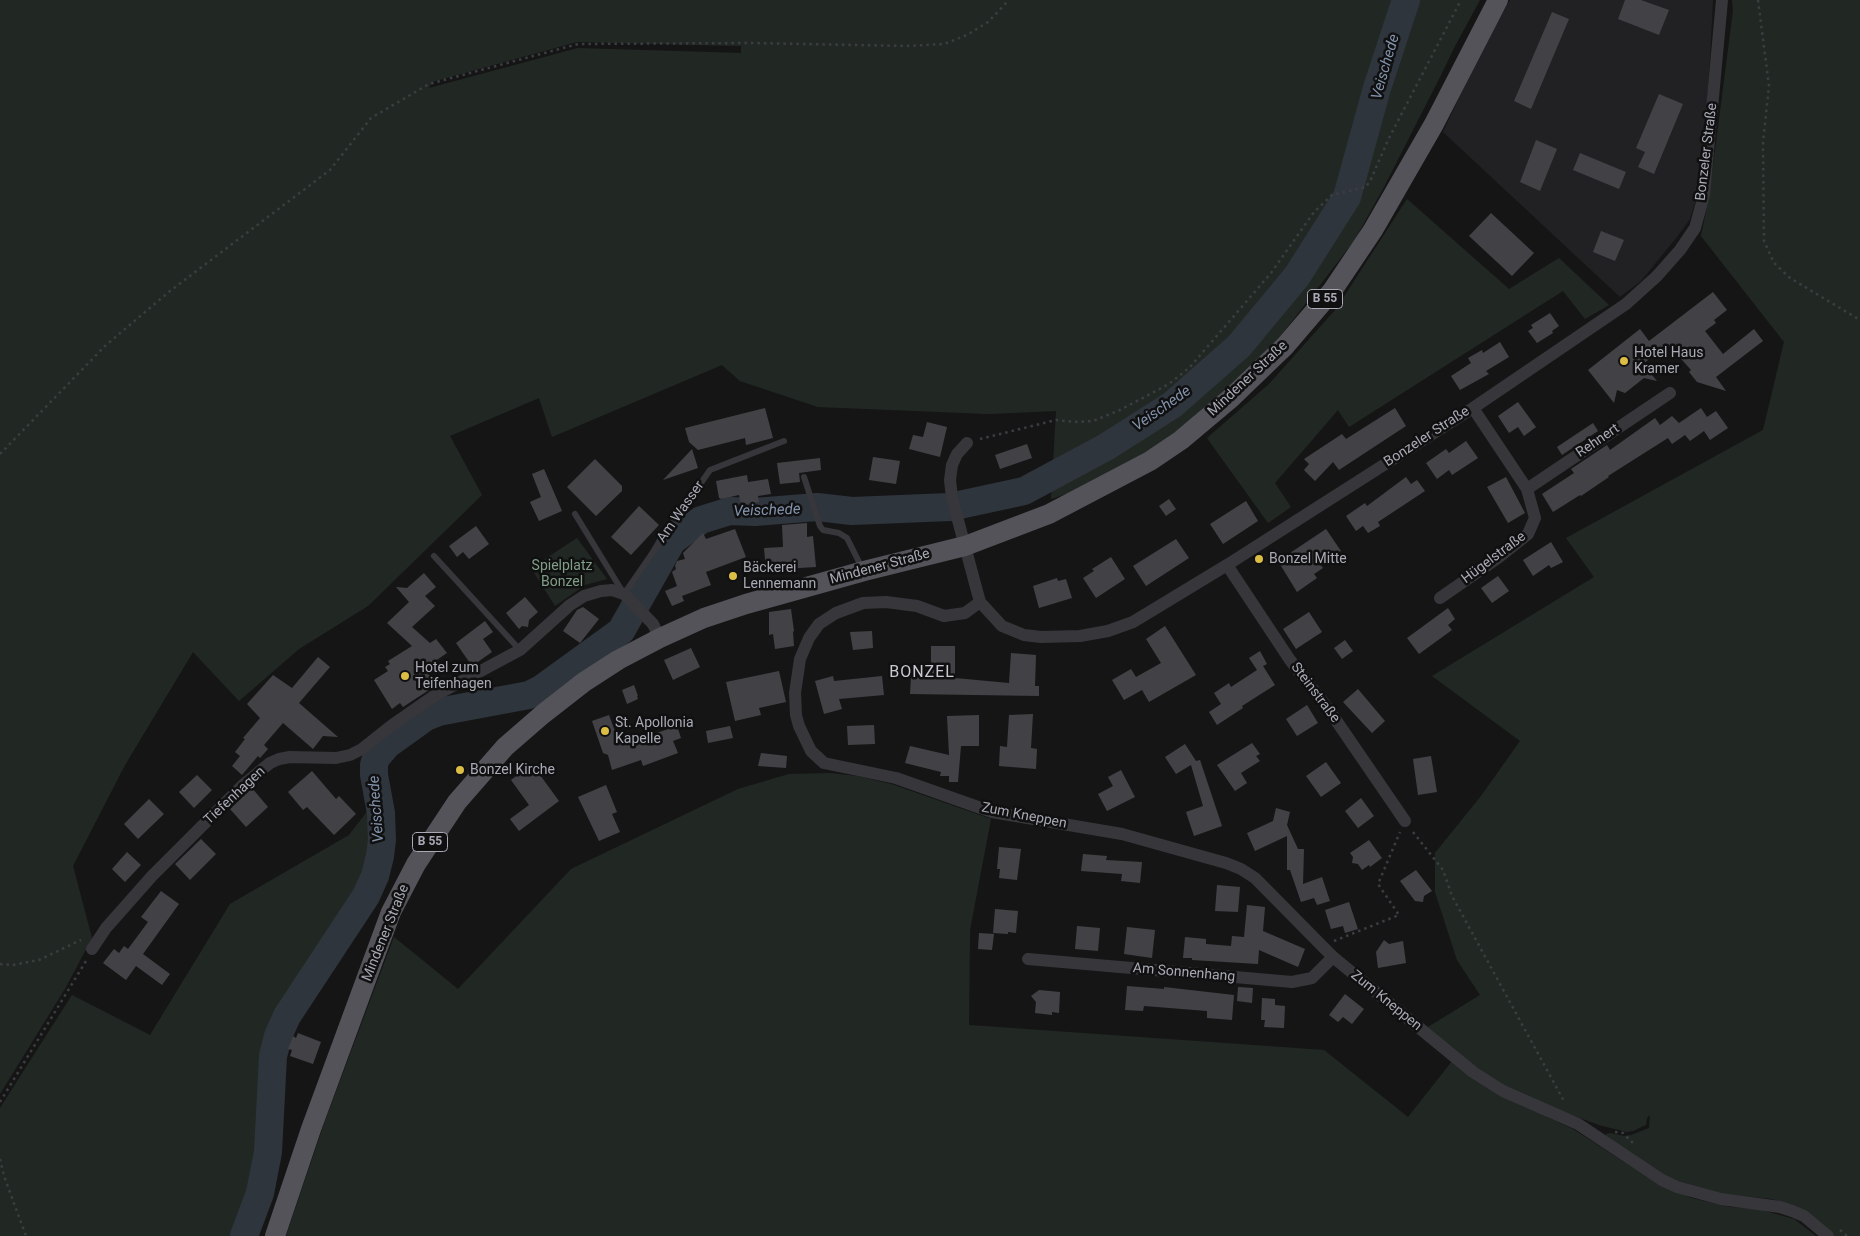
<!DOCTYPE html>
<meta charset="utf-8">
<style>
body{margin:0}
canvas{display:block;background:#151516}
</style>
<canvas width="1860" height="1236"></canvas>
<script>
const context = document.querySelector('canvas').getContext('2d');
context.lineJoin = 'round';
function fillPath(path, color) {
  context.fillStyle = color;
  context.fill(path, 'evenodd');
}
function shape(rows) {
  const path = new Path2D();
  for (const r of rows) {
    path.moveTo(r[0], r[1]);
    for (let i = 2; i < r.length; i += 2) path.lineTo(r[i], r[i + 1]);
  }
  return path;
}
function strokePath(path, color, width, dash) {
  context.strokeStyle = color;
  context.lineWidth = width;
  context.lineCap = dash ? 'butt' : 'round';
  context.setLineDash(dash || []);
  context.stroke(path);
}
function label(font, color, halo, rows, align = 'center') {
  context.font = font + ' Roboto,sans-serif';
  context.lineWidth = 5;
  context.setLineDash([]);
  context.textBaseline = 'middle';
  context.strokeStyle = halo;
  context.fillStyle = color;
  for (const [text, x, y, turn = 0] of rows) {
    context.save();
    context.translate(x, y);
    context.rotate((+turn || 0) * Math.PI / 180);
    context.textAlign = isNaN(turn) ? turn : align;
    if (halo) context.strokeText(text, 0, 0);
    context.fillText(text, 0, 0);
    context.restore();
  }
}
fillPath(shape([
 [1510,0,1713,0,1709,77,1700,187,1690,219,1677,237,1641,281,1620,297,1443,132,1477,59]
]), '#212123');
fillPath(shape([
 [0,0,1480,0,1455,46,1440,77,1384,187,1354,241,1279,338,1229,389,1186,424,1136,459,1087,487,1051,499,1056,411,988,414,818,407,740,381,722,365,552,437,539,398,450,436,482,495,368,606,299,649,239,701,193,652,125,765,73,866,92,938,66,987,0,1094],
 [577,42,741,46,741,53,578,48,429,88,432,82],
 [1732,0,1860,0,1860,1236,1833,1236,1796,1207,1772,1199,1723,1194,1673,1180,1646,1165,1606,1136,1606,1134,1610,1133,1624,1136,1631,1135,1649,1128,1650,1115,1647,1118,1646,1125,1633,1131,1627,1132,1599,1125,1545,1105,1547,1117,1573,1129,1650,1179,1691,1198,1730,1207,1758,1209,1794,1219,1816,1236,286,1236,325,1121,394,937,458,989,571,869,738,789,789,774,830,773,857,776,891,784,991,819,970,930,969,1025,1324,1050,1408,1117,1453,1060,1428,1027,1480,995,1457,960,1435,892,1435,853,1481,796,1520,741,1432,676,1594,577,1566,538,1763,430,1784,342,1701,236,1709,197,1733,11],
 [1407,199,1509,289,1559,258,1609,305,1585,319,1563,291,1349,427,1338,410,1275,483,1291,507,1268,523,1207,438,1269,384,1336,309],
 [577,538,607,579,585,585,555,606,531,568],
 [369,809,378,845,346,925,297,995,270,1089,271,1165,243,1236,0,1236,0,1108,72,995,150,1035,230,904,349,835]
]), '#212823');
strokePath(shape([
 [244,1236,260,1193,268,1152,273,1056,278,1036,287,1016,366,896,375,876,380,856,382,840,381,813,374,775,374,765,376,758,387,745,426,717,438,712,529,695,541,689,621,631,672,541,701,520,730,511,755,512,817,507,852,511,950,507,1024,491,1106,447,1172,405,1239,346,1297,276,1347,197,1377,88,1406,0]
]), '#2f353d', 28);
fillPath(shape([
 [1625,0,1641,0,1669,10,1659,35,1618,19],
 [1552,12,1569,19,1531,109,1514,101],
 [1659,94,1683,104,1654,174,1638,167,1645,152,1636,148],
 [1536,140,1557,149,1540,191,1520,182],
 [1580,153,1626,172,1619,189,1573,170],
 [1491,213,1534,253,1512,276,1469,236],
 [1601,231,1624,240,1615,261,1593,252],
 [1713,292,1727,310,1714,320,1716,323,1705,331,1723,354,1754,329,1763,341,1716,377,1726,391,1697,382,1689,372,1691,370,1668,344,1643,364,1657,381,1644,378,1625,393,1617,390,1614,403,1588,370,1640,329,1649,341],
 [1550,313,1559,326,1552,331,1553,333,1537,343,1528,331,1533,328,1531,325],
 [1500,342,1509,357,1486,371,1489,374,1460,390,1451,376,1471,363,1468,358,1482,350,1483,353],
 [1518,402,1536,427,1524,436,1518,427,1509,433,1498,416],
 [765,408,773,438,746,445,745,438,698,450,689,442,685,428],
 [1395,408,1406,426,1339,470,1333,462,1315,481,1304,470,1309,464,1304,459,1342,434,1346,439],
 [1701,408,1707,417,1716,411,1728,428,1710,440,1704,431,1690,441,1685,435,1672,444,1668,438,1608,476,1609,477,1581,496,1580,495,1553,512,1542,494,1574,473,1571,469,1607,445,1610,450,1655,418,1660,425,1672,416,1679,423],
 [927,422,947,427,940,457,909,449,913,435,923,437],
 [1593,423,1598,431,1562,455,1557,447],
 [1466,441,1478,458,1452,475,1449,470,1437,479,1426,463,1446,449,1449,453],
 [1027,444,1032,458,1000,469,995,455],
 [692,449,698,468,663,480],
 [873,457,900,461,896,484,869,480],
 [820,458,821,470,799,473,800,482,780,484,777,463],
 [595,459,622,486,622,491,596,516,567,487],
 [544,469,562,511,539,521,530,502,541,497,532,474],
 [747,475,748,482,768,479,771,494,758,496,759,502,741,505,739,495,721,499,719,498,716,481],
 [1406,477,1411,484,1417,480,1425,491,1378,522,1380,526,1368,533,1363,526,1356,531,1346,516,1365,503,1367,506],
 [1506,477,1525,513,1508,523,1487,487],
 [1169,499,1176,509,1166,516,1159,506],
 [1246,501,1258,521,1223,544,1210,524],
 [639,506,659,525,631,555,611,537],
 [807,523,807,537,813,536,816,567,766,570,764,548,783,547,782,525],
 [476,526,489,544,469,559,463,552,457,557,449,546],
 [735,529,746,557,706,572,711,585,682,596,684,601,672,606,665,591,677,586,672,572,676,569,675,566,677,561,685,559,683,553,703,533,706,539],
 [1326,529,1341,551,1320,564,1323,568,1314,574,1317,578,1297,592,1278,561],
 [1176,539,1189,558,1146,586,1133,566],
 [1551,542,1563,562,1551,568,1549,565,1533,576,1523,560],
 [1111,557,1125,579,1096,598,1083,578,1094,571,1092,569],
 [424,573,436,587,425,596,435,606,412,627,430,643,436,639,447,653,425,668,434,682,427,686,429,690,403,707,400,703,392,709,374,680,388,671,385,667,390,664,388,661,412,646,387,623,409,602,396,587,407,588],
 [1498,576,1509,591,1492,603,1481,588],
 [1057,578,1058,581,1066,579,1072,598,1039,608,1033,586],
 [525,597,538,612,529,620,528,627,522,626,519,629,506,613],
 [583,607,599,619,580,643,563,631,577,610],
 [1448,608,1455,619,1448,625,1452,630,1419,654,1407,638],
 [791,609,794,631,793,632,794,646,775,649,773,634,769,635,769,612],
 [1309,612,1322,632,1296,649,1283,629],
 [485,621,493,632,483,639,492,652,472,666,456,643],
 [1165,626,1196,675,1149,702,1142,690,1124,700,1112,680,1131,669,1136,677,1161,663,1146,639],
 [872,631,873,648,853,650,850,632],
 [1345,640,1353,651,1342,659,1334,648],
 [931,646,955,646,955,678,1009,683,1011,653,1036,655,1035,686,1039,686,1039,696,910,694,911,677,931,678],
 [691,648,700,667,673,680,664,660],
 [1260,651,1267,664,1263,666,1275,685,1242,706,1243,708,1217,725,1209,712,1221,704,1214,693,1229,683,1231,687,1257,670,1249,658],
 [318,657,330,667,299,703,338,737,323,736,313,749,283,723,264,745,268,749,260,758,258,756,242,775,232,766,240,756,235,752,245,739,243,738,260,718,247,704,273,675,292,688],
 [779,671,786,702,759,708,761,715,735,721,726,682],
 [833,676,834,681,882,676,884,695,839,699,842,709,824,714,815,681],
 [634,685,638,696,637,696,638,699,627,704,622,690],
 [1358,689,1385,721,1372,733,1343,702],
 [1307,705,1318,723,1297,736,1286,719],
 [1033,714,1031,748,1037,749,1036,769,999,766,1000,746,1007,747,1009,715],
 [609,715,619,742,623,740,624,744,677,726,681,738,673,741,678,753,643,766,641,760,612,770,608,755,603,753,592,721],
 [979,715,979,746,961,746,958,782,949,782,949,776,940,776,941,772,905,763,910,746,949,755,947,716],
 [874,725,875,744,848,745,847,726],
 [730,726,733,738,708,743,706,731],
 [1252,743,1260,754,1256,756,1260,761,1241,773,1247,783,1235,791,1217,765],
 [1185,744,1196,761,1200,760,1222,826,1194,836,1186,812,1203,806,1191,765,1176,774,1165,757],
 [761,753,787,756,786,768,758,766],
 [1431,756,1437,792,1418,795,1413,759],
 [1326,762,1341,783,1321,797,1306,776],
 [532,764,559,801,519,831,510,819,529,805,511,780],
 [1121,770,1135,797,1107,811,1098,794,1113,786,1108,777],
 [312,771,336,799,339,796,356,814,334,835,307,807,303,810,288,792],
 [197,775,212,790,194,808,179,792],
 [606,785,617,812,612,814,620,832,599,841,578,797],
 [252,788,268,807,246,827,230,809],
 [1361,798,1374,816,1358,828,1345,811],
 [149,799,164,814,138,839,124,824],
 [1276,808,1290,812,1287,825,1298,849,1304,849,1303,884,1322,877,1330,901,1317,905,1314,898,1301,902,1290,870,1287,870,1287,836,1255,851,1247,833,1273,821],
 [201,839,216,854,190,880,175,864],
 [1369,840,1382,858,1370,867,1369,865,1362,870,1358,864,1352,863,1353,857,1350,853],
 [999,847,1021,849,1017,880,999,878,1000,869,997,869],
 [127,852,141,865,125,882,112,869],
 [1083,854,1107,856,1106,860,1142,862,1140,883,1121,881,1122,874,1081,871],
 [1416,870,1432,891,1424,896,1423,902,1415,901,1400,881],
 [1217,885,1240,887,1238,912,1215,911],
 [161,891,179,904,143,954,170,974,162,985,136,966,126,980,103,963,114,949,119,953,124,946,128,949,148,922,141,917],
 [1349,902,1358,929,1345,933,1343,926,1331,929,1325,910],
 [1247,905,1265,907,1263,931,1305,949,1298,967,1259,950,1258,964,1192,960,1192,958,1183,958,1185,937,1206,939,1206,944,1231,946,1232,936,1244,937],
 [995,909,1018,911,1016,933,1008,932,1008,934,993,933],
 [1077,926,1100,928,1098,951,1075,949],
 [1127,927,1155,930,1152,958,1124,954],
 [979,933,994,934,992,950,978,949],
 [1384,940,1389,944,1403,941,1406,963,1378,968,1376,952],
 [1127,986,1164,989,1164,987,1234,995,1232,1020,1207,1018,1207,1011,1144,1006,1143,1011,1125,1010],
 [1238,987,1253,988,1252,1003,1237,1001],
 [1039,990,1060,992,1059,1013,1052,1012,1052,1015,1035,1013,1036,1002,1031,996],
 [1345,994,1364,1009,1352,1024,1343,1017,1338,1022,1329,1015],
 [1262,998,1275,999,1275,1005,1285,1006,1284,1028,1264,1027,1265,1020,1261,1020],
 [298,1033,321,1042,313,1064,290,1056,292,1050,288,1049,293,1036,296,1038]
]), '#424246');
strokePath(shape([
 [1758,0,1769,86,1763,142,1764,241,1774,263,1790,278,1860,320],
 [980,439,1056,420,1075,422,1093,421,1120,410,1169,384,1190,367,1271,273,1314,212,1332,195,1366,187,1371,179,1389,138,1461,0],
 [0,454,106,345,170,291,330,170,371,118,429,84,578,44,753,43,907,46,944,44,967,35,988,22,1009,0],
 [1413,832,1443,870,1452,896,1565,1103],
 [1334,941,1399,915,1378,884,1400,832],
 [0,964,13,965,39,960,81,940],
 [0,1102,86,961],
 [1615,1132,1623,1133,1635,1145],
 [0,1159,4,1176,26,1236],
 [1840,1230,1847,1236]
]), '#3c3d42', 2.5, [2.5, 4]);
strokePath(shape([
 [804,477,820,526,823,530,839,533,847,538,862,568],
 [575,514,624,594,710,470,784,441],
 [434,556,520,650]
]), '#36363b', 6);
strokePath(shape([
 [967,443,957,454,952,465,950,480,952,498,980,602,1002,626,1024,635,1041,637,1080,636,1108,631,1133,622,1227,565,1473,408,1626,304,1657,276,1680,250,1695,228,1704,195,1722,0],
 [1527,489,1670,393],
 [1227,565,1290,660,1329,710,1405,821],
 [1440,598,1499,557,1528,534,1535,518,1527,489,1473,408],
 [980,602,965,613,944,616,917,606,886,602,863,603,836,613,819,624,809,638,800,659,795,693,796,715,799,726,811,751,824,763,896,778,992,812,1122,834,1226,863,1241,869,1255,878,1333,957,1473,1072,1503,1091,1578,1124,1662,1180,1677,1187,1721,1199,1780,1207,1792,1211,1804,1216,1828,1236],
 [92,949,106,928,152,876,243,785,270,763,279,759,290,757,336,758,350,755,362,749,391,726,434,696,520,650,570,605,584,596,601,591,612,590,624,594,653,624,660,638],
 [1028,959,1292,982,1312,978,1333,957]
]), '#36363b', 12);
strokePath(shape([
 [275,1236,311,1129,391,912,416,864,457,802,505,747,543,714,584,682,618,660,660,638,704,618,746,604,864,571,965,546,1049,514,1150,461,1181,440,1231,398,1285,346,1332,291,1373,230,1434,124,1498,0]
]), '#535359', 20);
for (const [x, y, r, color] of [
 [1624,361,5,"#dcbe47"],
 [1259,559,5,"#dcbe47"],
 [733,576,5,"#dcbe47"],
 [405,676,5,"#dcbe47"],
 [605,731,5,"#dcbe47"],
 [460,770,5,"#dcbe47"]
]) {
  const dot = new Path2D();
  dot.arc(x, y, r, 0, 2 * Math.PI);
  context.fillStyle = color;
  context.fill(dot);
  strokePath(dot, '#101011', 2);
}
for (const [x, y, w] of [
 [1325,299,35],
 [430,842,35]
]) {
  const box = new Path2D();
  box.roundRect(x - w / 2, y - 9.5, w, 19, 4);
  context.fillStyle = '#101011';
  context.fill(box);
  strokePath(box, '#a8aab5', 1);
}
label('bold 12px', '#a8aab5', null, [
 ["B 55",1325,299],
 ["B 55",430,842]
]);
label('14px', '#a8aab5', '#101011', [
 ["Bonzeler Straße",1707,152,-83],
 ["Mindener Straße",1248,379,-43],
 ["Bonzeler Straße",1427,437,-33],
 ["Rehnert",1598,441,-34],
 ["Am Wasser",681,512,-55],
 ["Hügelstraße",1494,558,-37],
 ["Mindener Straße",880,567,-15],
 ["Steinstraße",1315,693,53],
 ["Tiefenhagen",235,796,-43],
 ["Zum Kneppen",1024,816,11],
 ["Mindener Straße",386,933,-68],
 ["Am Sonnenhang",1184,973,5],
 ["Zum Kneppen",1386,1001,39]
]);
label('14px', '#a8aab5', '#101011', [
 ["Hotel Haus",1634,353],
 ["Kramer",1634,369],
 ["Bonzel Mitte",1269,559],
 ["Bäckerei",743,568],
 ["Lennemann",743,584],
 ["Hotel zum",415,668],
 ["Teifenhagen",415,684],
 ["St. Apollonia",615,723],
 ["Kapelle",615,739],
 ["Bonzel Kirche",470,770]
], 'left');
label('14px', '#819e87', '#101011', [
 ["Spielplatz",562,566],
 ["Bonzel",562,582]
]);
label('italic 15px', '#8393ac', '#101011', [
 ["Veischede",1386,67,-74],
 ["Veischede",1162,409,-35],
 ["Veischede",767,511,-2],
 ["Veischede",377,809,-94]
]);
context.letterSpacing = '1px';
label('16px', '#c9cad1', '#101011', [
 ["BONZEL",922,673]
]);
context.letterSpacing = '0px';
</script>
